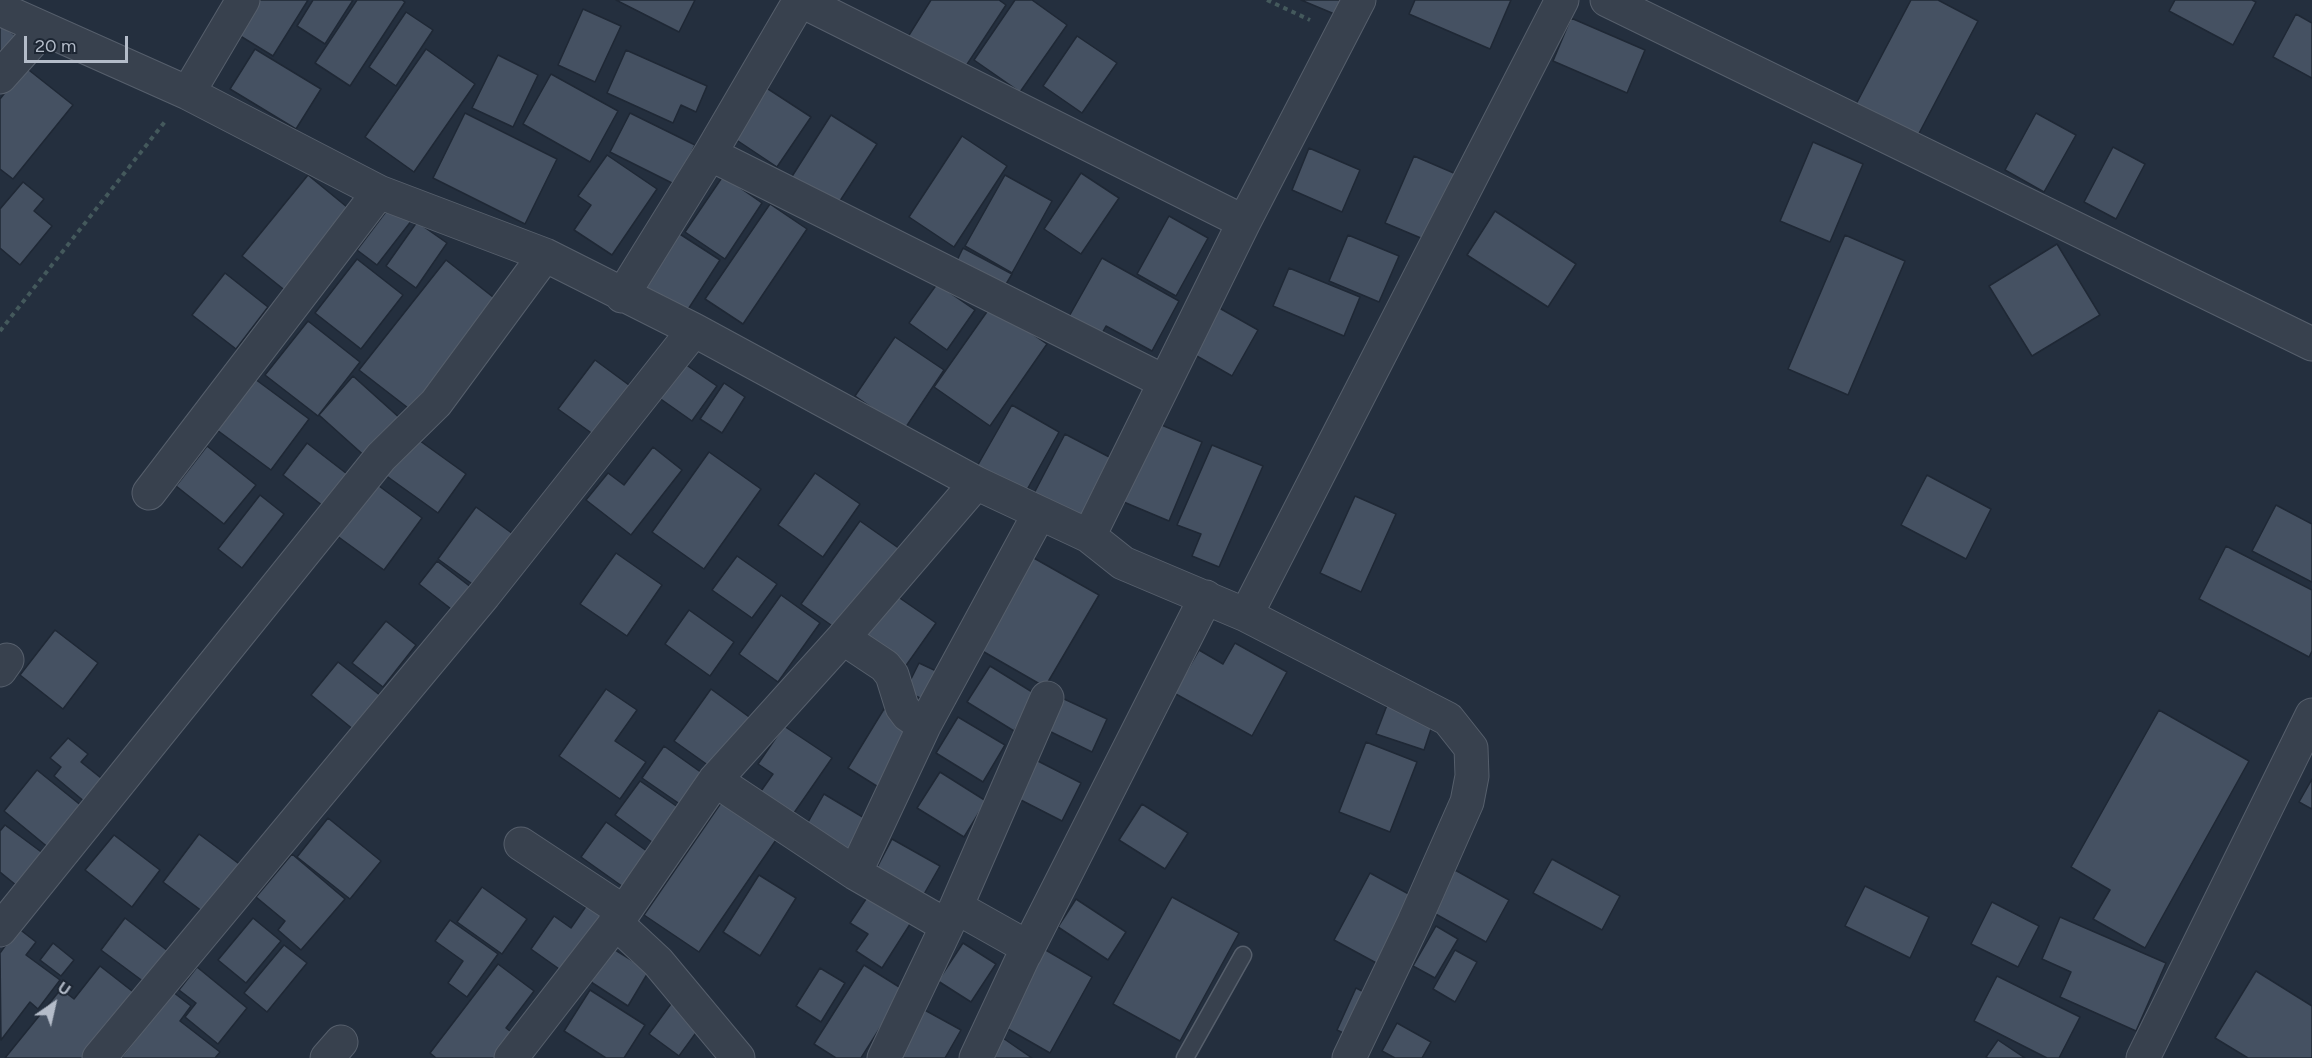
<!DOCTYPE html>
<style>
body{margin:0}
#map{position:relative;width:2312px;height:1058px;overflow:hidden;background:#242f3e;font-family:Figtree,sans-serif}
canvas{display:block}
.north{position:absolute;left:24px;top:974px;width:60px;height:60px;-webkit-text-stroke:4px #1d2633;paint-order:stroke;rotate:34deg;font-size:16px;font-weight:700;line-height:24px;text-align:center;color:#b4bcc9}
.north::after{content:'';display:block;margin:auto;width:21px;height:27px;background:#b4bcc9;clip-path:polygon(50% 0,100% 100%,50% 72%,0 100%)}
.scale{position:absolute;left:24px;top:36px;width:104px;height:27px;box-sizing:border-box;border:3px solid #b4bcc9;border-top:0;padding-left:8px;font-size:18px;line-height:21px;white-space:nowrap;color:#b4bcc9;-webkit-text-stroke:4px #1d2633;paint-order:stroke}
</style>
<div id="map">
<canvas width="2312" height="1058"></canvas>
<div class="north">U</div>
<div class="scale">20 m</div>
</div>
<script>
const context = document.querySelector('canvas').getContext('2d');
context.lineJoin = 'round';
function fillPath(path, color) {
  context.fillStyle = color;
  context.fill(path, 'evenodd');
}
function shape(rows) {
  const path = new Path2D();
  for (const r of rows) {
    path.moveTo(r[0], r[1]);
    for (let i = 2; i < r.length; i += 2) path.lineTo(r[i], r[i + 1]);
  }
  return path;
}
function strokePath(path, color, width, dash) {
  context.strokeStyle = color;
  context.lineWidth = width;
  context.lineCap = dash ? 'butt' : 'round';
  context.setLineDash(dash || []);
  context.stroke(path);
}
const building = shape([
 [258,0,308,0,273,56,237,34,258,0],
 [313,0,353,0,325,44,297,26,313,0],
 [357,0,402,0,405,2,350,86,315,63,357,0],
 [616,0,695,0,679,32,616,0],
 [931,0,999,0,1006,5,960,75,906,40,931,0],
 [1015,0,1032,0,1067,25,1020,92,974,60,1015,0],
 [1301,0,1352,0,1344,18,1301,0],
 [1415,0,1511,0,1490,49,1409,14,1415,0],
 [1911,0,1938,0,1978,21,1915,141,1854,108,1911,0],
 [2175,0,2252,0,2256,2,2233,45,2169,11,2175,0],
 [583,9,621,26,595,82,558,65,583,9],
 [406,12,433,30,396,86,369,67,406,12],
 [2296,14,2312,23,2312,78,2273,57,2296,14],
 [1571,18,1645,50,1627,93,1553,61,1571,18],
 [0,25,18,37,0,63,0,25],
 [1077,36,1117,63,1082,113,1043,86,1077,36],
 [255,49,321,89,296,129,230,89,255,49],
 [426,49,475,84,414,172,365,137,426,49],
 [626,50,707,86,696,112,681,105,673,123,607,93,626,50],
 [498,55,538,75,513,127,472,108,498,55],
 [25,67,73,105,13,179,0,169,0,99,25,67],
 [551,74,618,111,590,162,523,124,551,74],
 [765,87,811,117,777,167,732,137,765,87],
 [465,113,557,159,525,224,433,178,465,113],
 [630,113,695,145,676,185,610,152,630,113],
 [2036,113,2076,135,2044,192,2005,170,2036,113],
 [831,115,877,144,836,207,791,178,831,115],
 [962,136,1007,166,954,247,909,217,962,136],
 [1813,142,1863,164,1830,242,1780,221,1813,142],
 [2113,147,2145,164,2116,219,2084,202,2113,147],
 [1309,148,1360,170,1342,212,1292,190,1309,148],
 [607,155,657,189,612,255,574,230,591,205,578,196,607,155],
 [1414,156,1456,174,1428,241,1385,223,1414,156],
 [1081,173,1119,198,1081,254,1044,229,1081,173],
 [308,175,353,212,287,292,242,256,308,175],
 [1005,175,1052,201,1012,273,965,246,1005,175],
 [723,176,762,203,725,259,685,232,723,176],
 [23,182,44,199,34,211,52,226,20,265,0,248,0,209,23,182],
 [770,204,807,229,743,324,705,299,770,204],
 [391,205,412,220,377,265,357,250,391,205],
 [1495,211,1576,264,1548,307,1467,255,1495,211],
 [1169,216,1208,238,1176,296,1137,274,1169,216],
 [417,222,447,243,416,288,386,266,417,222],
 [672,229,720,260,685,314,637,283,672,229],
 [1348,235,1399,256,1379,302,1329,281,1348,235],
 [1845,235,1905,261,1848,395,1788,369,1845,235],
 [2057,244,2100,315,2032,356,1989,286,2057,244],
 [963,248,1012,274,999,296,952,271,963,248],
 [1102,258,1179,301,1152,351,1106,326,1100,337,1067,320,1102,258],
 [357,259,403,295,361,349,315,313,357,259],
 [446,260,498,301,412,411,359,370,446,260],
 [1289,268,1360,297,1344,336,1273,306,1289,268],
 [225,273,268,307,236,349,192,315,225,273],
 [937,284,975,310,947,350,909,323,937,284],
 [1214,305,1258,330,1232,376,1188,351,1214,305],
 [991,306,1047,344,990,426,934,387,991,306],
 [308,321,360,362,318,416,265,375,308,321],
 [895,337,944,370,904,430,855,396,895,337],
 [595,360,633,388,597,437,558,409,595,360],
 [679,360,717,386,692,421,655,395,679,360],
 [353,376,402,420,368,459,319,415,353,376],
 [255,379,309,419,271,470,217,430,255,379],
 [724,383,745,397,722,433,700,419,724,383],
 [1012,405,1059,432,1023,497,975,470,1012,405],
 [1152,421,1202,442,1169,521,1119,500,1152,421],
 [409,433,466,474,438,513,381,472,409,433],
 [1065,434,1115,460,1080,527,1030,501,1065,434],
 [307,443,351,477,327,509,283,475,307,443],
 [1212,445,1263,466,1219,567,1192,556,1201,534,1177,525,1212,445],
 [207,446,256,485,224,524,176,486,207,446],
 [653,447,682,470,631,535,586,500,608,473,624,485,653,447],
 [709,452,761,489,704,569,652,532,709,452],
 [815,473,860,504,823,557,778,525,815,473],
 [1927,475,1991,509,1966,559,1901,525,1927,475],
 [371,480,422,518,384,570,333,533,371,480],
 [260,495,284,514,242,568,218,549,260,495],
 [1355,496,1396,514,1361,592,1320,573,1355,496],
 [2276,505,2312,524,2312,582,2252,551,2276,505],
 [476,507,513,534,475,586,438,559,476,507],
 [860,521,900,549,841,632,801,604,860,521],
 [2226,546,2312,590,2312,651,2309,657,2199,599,2226,546],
 [616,553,662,585,627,636,580,604,616,553],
 [1025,553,1099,595,1045,687,972,645,1025,553],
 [737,556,777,584,752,618,712,590,737,556],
 [437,561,472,588,455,612,419,584,437,561],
 [891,592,936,623,905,667,860,635,891,592],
 [781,595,820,623,778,682,739,654,781,595],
 [689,610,734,642,710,676,665,644,689,610],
 [386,621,416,645,383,687,352,663,386,621],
 [55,630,98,663,63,709,20,675,55,630],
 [1235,643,1287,672,1252,736,1174,693,1199,650,1223,664,1235,643],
 [338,662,381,696,354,730,311,695,338,662],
 [919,663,947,676,933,704,905,691,919,663],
 [990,666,1037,695,1014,731,967,702,990,666],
 [606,689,637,710,615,741,646,762,620,799,559,756,606,689],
 [711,689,756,722,719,773,674,741,711,689],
 [1062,698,1107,719,1092,752,1047,730,1062,698],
 [1389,700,1435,717,1424,750,1376,734,1389,700],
 [884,709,920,731,883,790,848,768,884,709],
 [2159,710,2249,761,2145,948,2093,919,2110,890,2071,867,2159,710],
 [958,717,1005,745,983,782,936,753,958,717],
 [784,726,832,758,787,823,754,801,773,774,758,764,784,726],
 [68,738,88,754,81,762,111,786,92,808,54,776,61,767,50,758,68,738],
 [1366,742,1417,762,1390,832,1339,812,1366,742],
 [664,746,709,778,687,809,642,778,664,746],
 [1032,758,1081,783,1062,821,1013,796,1032,758],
 [37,770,88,811,55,853,4,811,37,770],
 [940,772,986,801,964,837,917,808,940,772],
 [2312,779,2312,809,2299,802,2312,779],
 [640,781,685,812,660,848,615,815,640,781],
 [824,794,871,822,850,859,803,831,824,794],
 [723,800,778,837,699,952,644,915,723,800],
 [1142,804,1188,833,1165,869,1119,840,1142,804],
 [328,818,381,861,350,899,297,857,328,818],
 [606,822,651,854,626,889,581,857,606,822],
 [5,825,48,857,22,890,0,872,0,831,5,825],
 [199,834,246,869,210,917,163,882,199,834],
 [114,835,160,870,132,907,85,870,114,835],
 [892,839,940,866,919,903,872,877,892,839],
 [292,854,345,899,301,950,278,930,285,921,256,897,292,854],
 [1552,859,1620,896,1602,930,1533,893,1552,859],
 [1455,870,1509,900,1486,942,1432,912,1455,870],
 [1370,873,1416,898,1380,965,1334,940,1370,873],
 [759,875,796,898,760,956,723,932,759,875],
 [1865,886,1929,917,1910,958,1845,926,1865,886],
 [482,887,527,919,502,954,457,922,482,887],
 [870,893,912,921,882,968,856,951,868,934,850,923,870,893],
 [1172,897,1239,933,1180,1041,1113,1004,1172,897],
 [1076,899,1126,932,1108,960,1058,927,1076,899],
 [589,902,611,917,569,976,531,949,554,916,571,928,589,902],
 [1992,902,2039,926,2018,967,1971,944,1992,902],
 [2060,917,2166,963,2136,1031,2060,997,2071,972,2042,959,2060,917],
 [125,918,168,951,144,982,101,950,125,918],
 [253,918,281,941,246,983,218,960,253,918],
 [450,920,498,954,467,997,448,983,463,961,435,941,450,920],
 [1436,926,1458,939,1435,978,1413,966,1436,926],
 [18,928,36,942,26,955,60,980,38,1009,30,1002,1,1040,0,953,18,928],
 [53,943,74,960,61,976,40,960,53,943],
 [963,943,996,964,971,1002,938,981,963,943],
 [284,945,307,963,267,1012,244,993,284,945],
 [612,948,649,971,628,1006,591,982,612,948],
 [1044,949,1092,977,1050,1053,1001,1025,1044,949],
 [1455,950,1477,962,1455,1002,1433,989,1455,950],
 [498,964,534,991,506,1028,515,1035,498,1058,436,1058,430,1053,498,964],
 [864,965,904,990,861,1058,836,1058,814,1044,864,965],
 [100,966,141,998,93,1058,5,1058,61,989,74,999,100,966],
 [197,967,247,1008,218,1044,185,1017,196,1003,179,990,197,967],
 [820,968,845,983,821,1022,796,1006,820,968],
 [2256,971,2312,1006,2312,1058,2248,1058,2215,1038,2256,971],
 [1997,976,2080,1017,2059,1058,2047,1058,1974,1021,1997,976],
 [1356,988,1374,997,1354,1038,1337,1030,1356,988],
 [590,990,645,1025,624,1058,606,1058,564,1031,590,990],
 [173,992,191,1006,180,1021,220,1052,215,1058,121,1058,173,992],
 [676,997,706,1019,679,1056,649,1034,676,997],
 [921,1008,961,1030,945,1058,893,1058,921,1008],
 [1397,1023,1431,1042,1422,1058,1395,1058,1382,1051,1397,1023],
 [1000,1036,1032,1058,985,1058,1000,1036],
 [1998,1040,2025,1058,1988,1058,1986,1057,1998,1040]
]);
fillPath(building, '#455162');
strokePath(building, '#1f2835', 1.5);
const lane = shape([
 [1185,1058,1243,955]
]);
const street = shape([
 [800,0,1244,222],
 [1607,0,2312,344],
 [0,9,188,93,379,192,545,255,694,330,976,483,1089,536,1123,563,1246,615,1448,719,1471,748,1472,776,1467,802,1414,922,1349,1058],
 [0,77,42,30],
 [188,93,243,0],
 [710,154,1165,382],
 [622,296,710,154,800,0],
 [149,493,379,192],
 [1089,536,1244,222,1359,0],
 [1246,615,1562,0],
 [843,638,885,666,892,675,902,707,908,715,924,726],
 [0,670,7,660],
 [715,780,855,873,947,926],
 [521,844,624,912],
 [855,873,924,726,1039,514],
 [956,907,1020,943,1026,951,976,1058],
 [615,922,658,962,738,1058],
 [0,930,381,457,436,403,545,255],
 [1025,954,1206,597],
 [99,1058,484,595,694,330],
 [327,1058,341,1042],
 [511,1058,624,912,715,780,843,638,976,483],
 [884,1058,956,907,1047,698],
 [2143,1058,2312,715]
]);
strokePath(lane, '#565f6c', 19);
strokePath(street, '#565f6c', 35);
strokePath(shape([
 [1267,0,1310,20],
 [0,331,167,119]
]), '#44595c', 4, [4.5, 4.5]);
strokePath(lane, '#38414e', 16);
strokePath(street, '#38414e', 33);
</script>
